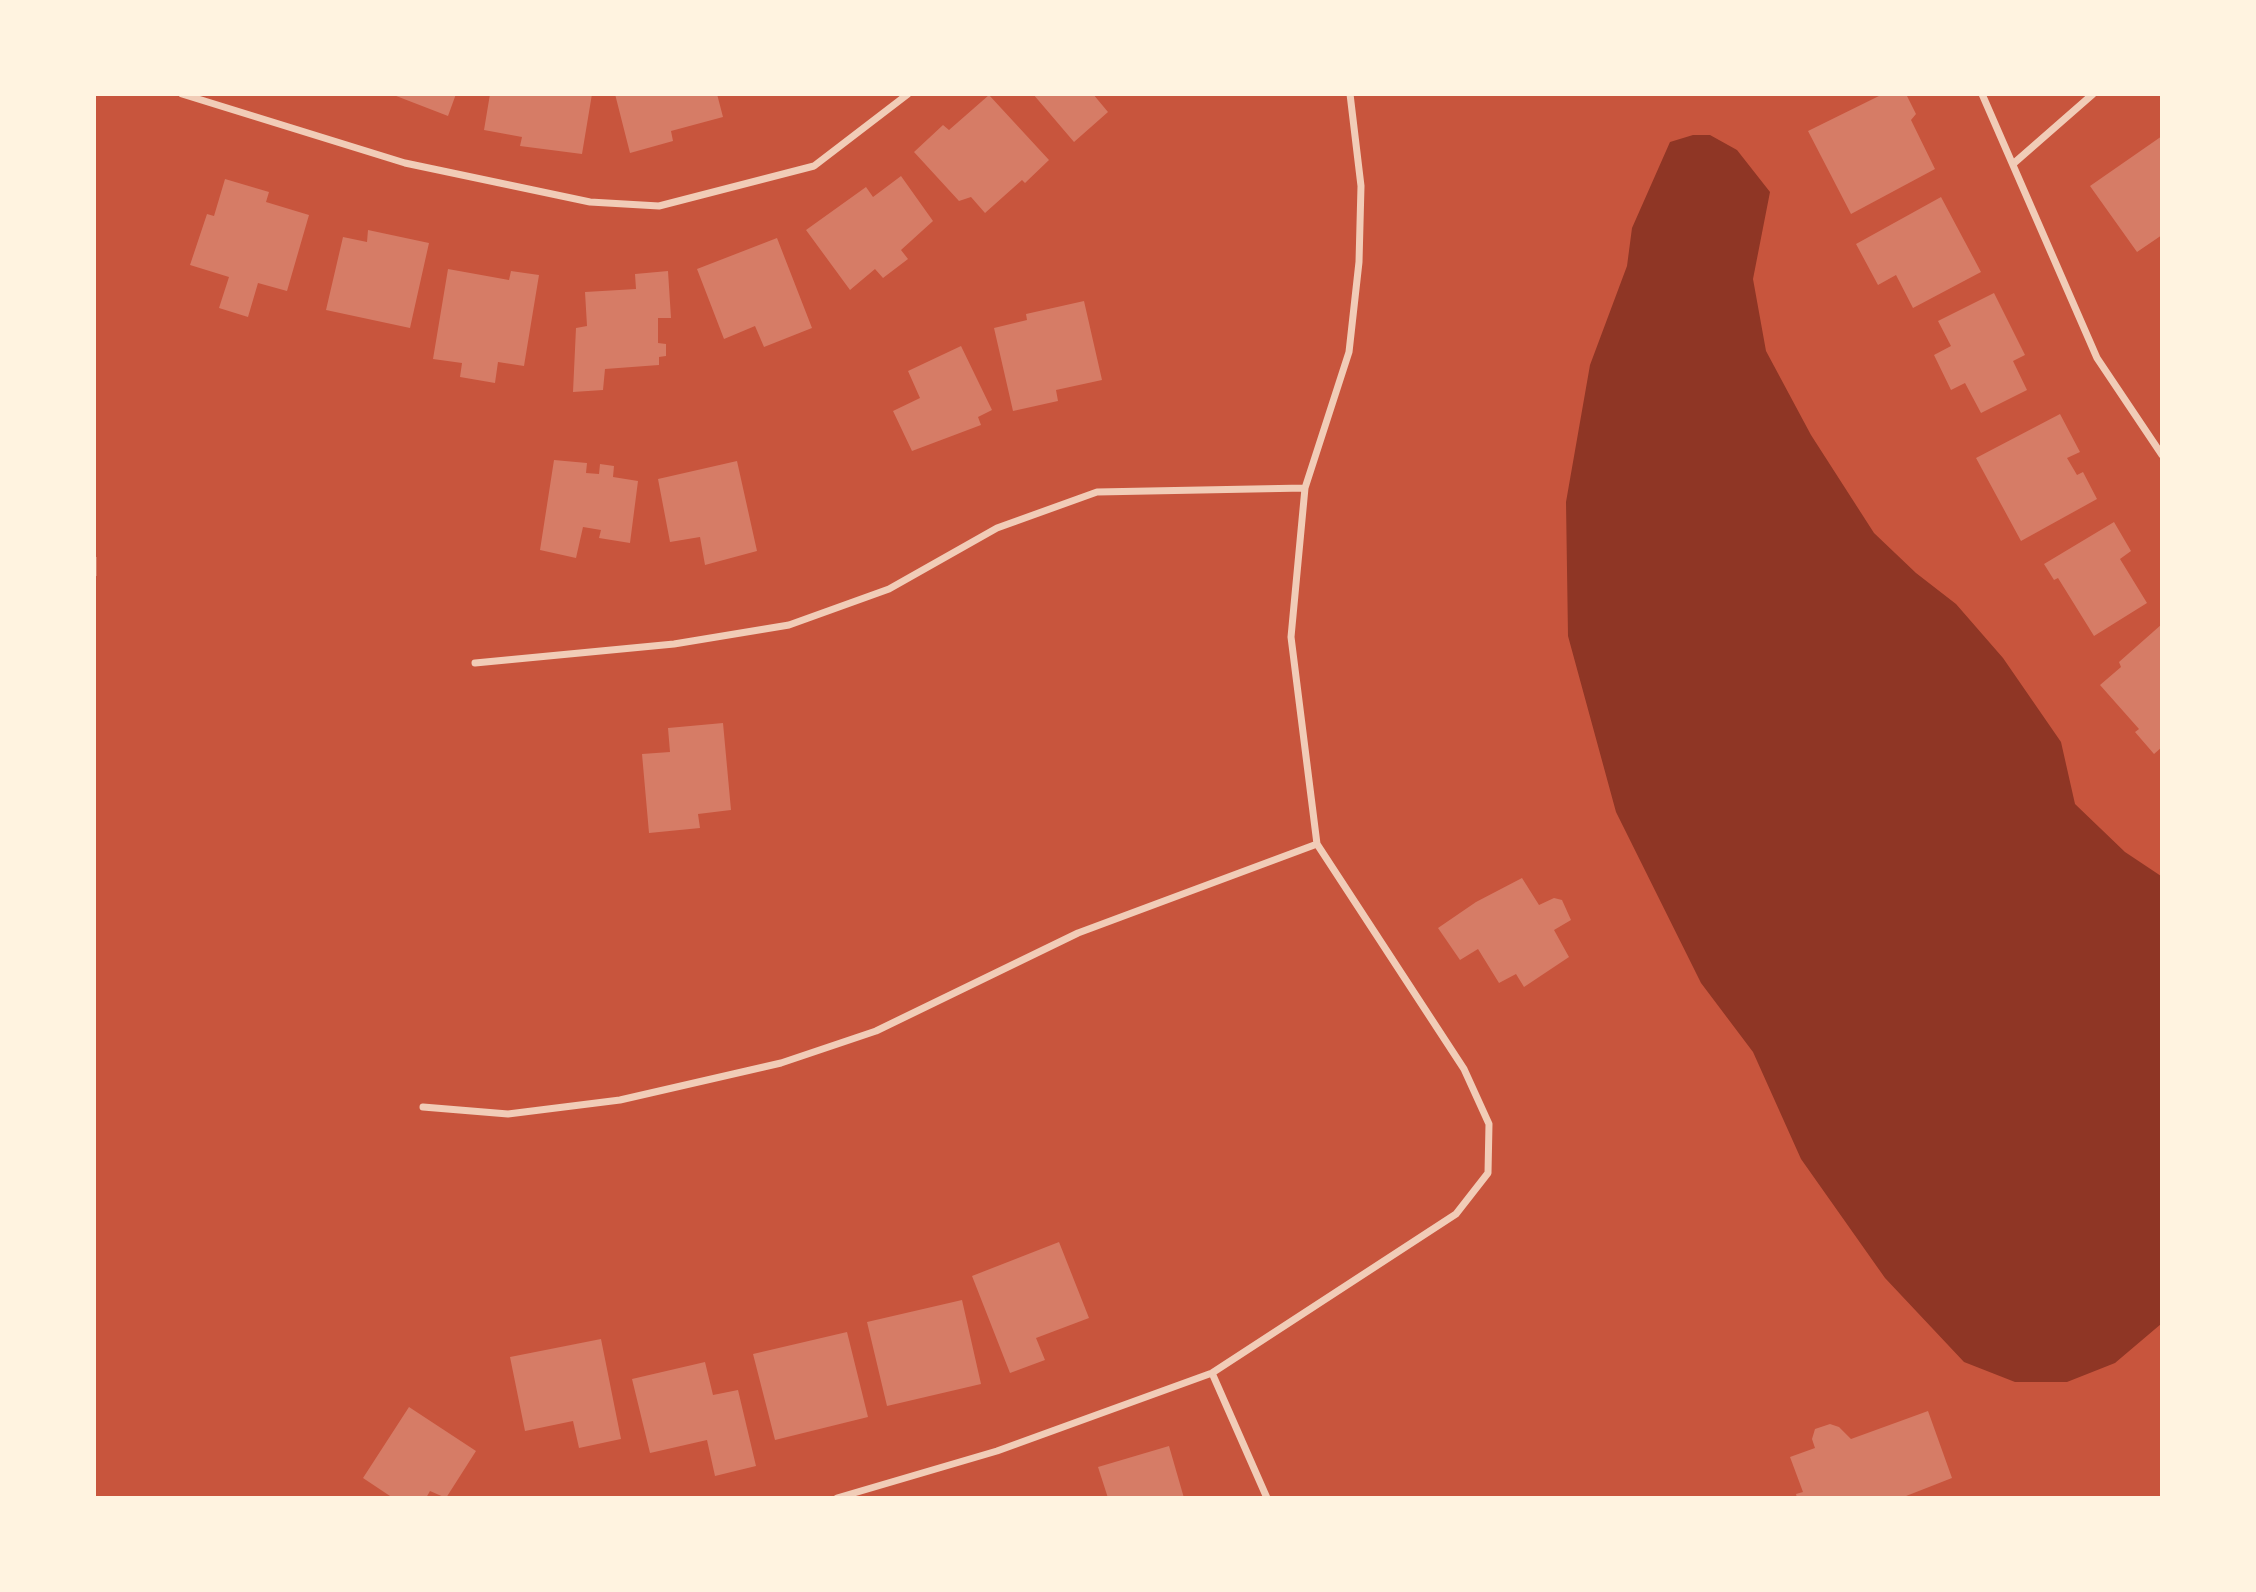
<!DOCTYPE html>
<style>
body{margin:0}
#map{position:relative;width:2256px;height:1592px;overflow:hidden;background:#c8553d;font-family:Lora,serif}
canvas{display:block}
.frame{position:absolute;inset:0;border:96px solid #fff3e0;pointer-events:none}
</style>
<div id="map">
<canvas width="2256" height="1592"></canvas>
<div class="frame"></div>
</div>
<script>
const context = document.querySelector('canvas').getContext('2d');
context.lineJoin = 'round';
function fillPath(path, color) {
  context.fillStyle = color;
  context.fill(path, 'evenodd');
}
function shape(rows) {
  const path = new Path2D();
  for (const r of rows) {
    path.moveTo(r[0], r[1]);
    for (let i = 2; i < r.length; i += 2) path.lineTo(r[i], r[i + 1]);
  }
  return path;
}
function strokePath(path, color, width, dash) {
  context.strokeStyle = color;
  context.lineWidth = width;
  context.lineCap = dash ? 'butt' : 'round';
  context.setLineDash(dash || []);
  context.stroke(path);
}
fillPath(shape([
 [1693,135,1710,135,1737,150,1770,192,1753,279,1766,351,1811,435,1874,533,1916,573,1956,604,2003,658,2061,742,2075,804,2125,852,2161,876,2161,1324,2115,1363,2067,1382,2015,1382,1964,1362,1885,1278,1801,1159,1753,1052,1701,983,1616,812,1568,636,1566,502,1590,365,1627,266,1632,228,1670,142]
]), '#8f3625');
fillPath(shape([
 [391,94,456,94,448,116],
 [490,94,592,94,582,154,520,146,522,137,484,130],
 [615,94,717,94,723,117,671,131,673,141,630,153],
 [1033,94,1093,94,1108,112,1074,142],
 [1883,94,1906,94,1916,114,1911,120,1935,169,1851,214,1808,131],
 [989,95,1049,160,1025,183,1022,180,985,213,971,197,959,201,914,152,943,125,949,130],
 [2162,136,2162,235,2137,252,2090,186],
 [901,176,933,221,901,250,908,259,883,278,875,269,850,290,806,230,866,187,873,197],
 [225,179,269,192,266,202,309,215,287,291,258,283,248,317,219,308,229,277,190,265,207,214,214,216],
 [1941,197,1981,272,1913,308,1896,275,1878,285,1856,244],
 [368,230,429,243,410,328,326,310,343,237,367,242],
 [777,238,812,328,764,347,755,326,724,339,697,269],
 [448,269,509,280,511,271,539,275,524,366,498,362,495,383,460,377,462,363,433,359],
 [668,271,671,318,658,318,658,343,666,344,666,356,659,357,659,365,605,369,603,390,573,392,576,328,587,326,585,292,636,289,635,274],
 [1994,293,2025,355,2013,361,2027,390,1981,413,1965,383,1951,390,1934,355,1951,346,1938,321],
 [1084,301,1102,380,1056,390,1058,401,1013,411,994,328,1027,320,1026,314],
 [961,346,992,410,978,417,981,425,912,451,893,411,920,398,908,371],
 [2060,414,2080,452,2067,458,2077,475,2083,472,2097,499,2021,541,1976,458],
 [554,460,587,463,586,473,599,474,600,464,614,466,613,477,638,481,630,543,599,538,601,530,583,527,576,558,540,550],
 [737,461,757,551,705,565,700,537,670,542,658,479],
 [2114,522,2131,551,2120,559,2147,603,2094,636,2058,578,2054,580,2044,564],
 [94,557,97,557,97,576,94,576],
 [2162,624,2162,747,2154,754,2135,732,2139,729,2100,685,2121,667,2119,662],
 [723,723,731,810,698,814,700,828,649,833,642,754,670,752,668,728],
 [1522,878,1539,905,1554,898,1562,900,1571,920,1554,930,1569,957,1524,987,1516,974,1499,983,1478,949,1460,960,1438,928,1476,902],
 [1059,1242,1089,1318,1036,1338,1045,1360,1010,1373,972,1276],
 [962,1300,981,1384,887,1406,867,1322],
 [847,1332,868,1417,775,1440,753,1354],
 [601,1339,621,1439,579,1448,573,1421,525,1431,510,1357],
 [705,1362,713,1395,738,1390,756,1466,715,1476,707,1440,650,1453,632,1379],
 [409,1407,476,1451,446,1498,430,1491,426,1498,393,1498,363,1478],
 [1928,1411,1952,1478,1901,1498,1797,1498,1796,1494,1803,1492,1790,1457,1815,1448,1812,1439,1815,1429,1830,1424,1839,1427,1851,1439],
 [1169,1446,1184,1498,1108,1498,1098,1467]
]), '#d67c66');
strokePath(shape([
 [182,94,405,163,590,202,659,206,814,166,908,94],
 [1982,94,2097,358,2162,455],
 [2013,164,2093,94],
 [475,663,674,644,789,625,889,589,997,528,1097,492,1305,488],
 [423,1107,508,1114,620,1100,781,1063,876,1031,1078,933,1317,844],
 [1212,1373,1267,1498],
 [837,1498,997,1451,1212,1373,1456,1214,1488,1173,1489,1124,1464,1069,1317,844,1291,637,1305,488,1349,352,1359,262,1361,186,1350,94]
]), '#f1ccb7', 7);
</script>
